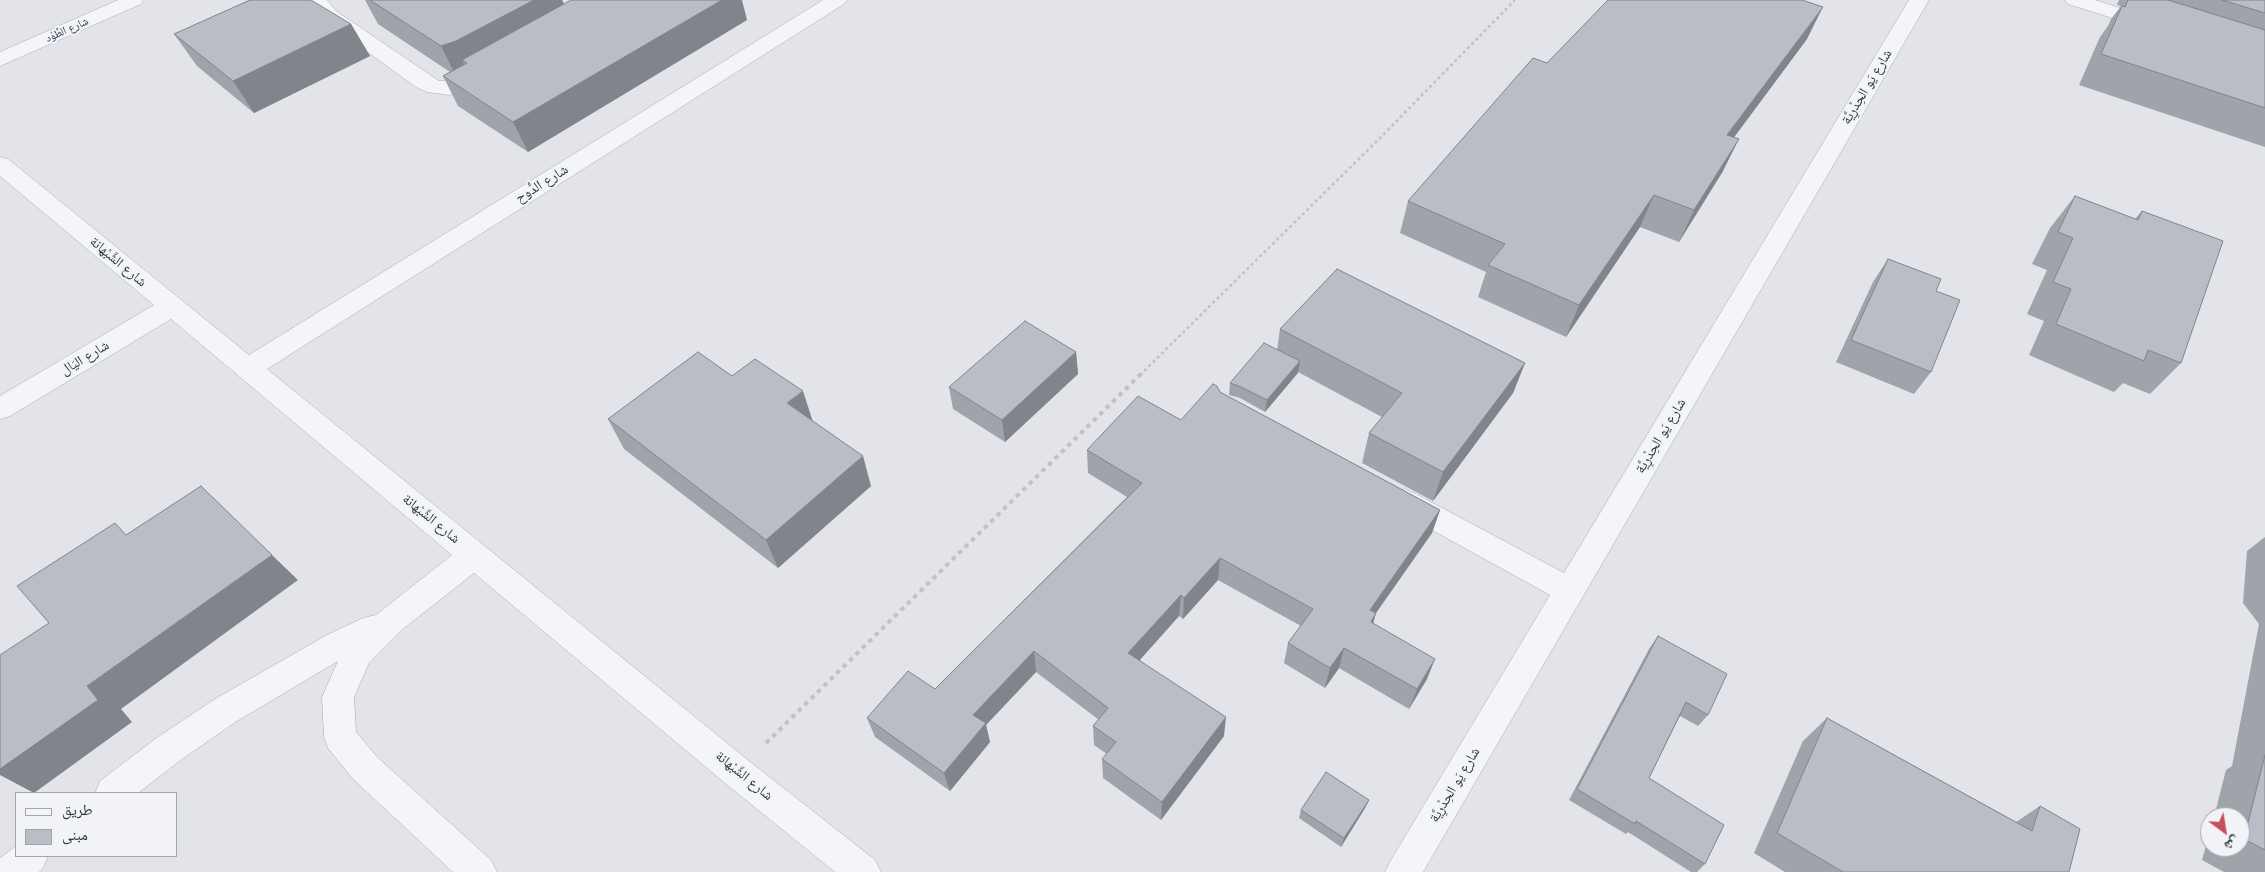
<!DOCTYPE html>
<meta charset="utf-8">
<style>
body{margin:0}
#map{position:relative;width:2265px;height:872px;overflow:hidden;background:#e2e4e9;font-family:Helvetica,"Noto Naskh Arabic",sans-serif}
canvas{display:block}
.legend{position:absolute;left:15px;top:792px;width:162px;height:65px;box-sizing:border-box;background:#f1f3f7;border:1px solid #a2a5ae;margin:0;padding:6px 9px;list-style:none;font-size:15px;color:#2b3140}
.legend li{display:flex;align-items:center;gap:10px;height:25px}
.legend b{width:25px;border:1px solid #a2a5ae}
.north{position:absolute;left:2200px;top:807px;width:50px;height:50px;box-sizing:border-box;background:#f1f3f7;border:1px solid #a2a5ae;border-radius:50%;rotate:149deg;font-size:14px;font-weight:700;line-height:20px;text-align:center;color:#2b3140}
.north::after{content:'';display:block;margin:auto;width:18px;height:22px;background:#c54f58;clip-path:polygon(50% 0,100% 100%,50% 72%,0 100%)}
</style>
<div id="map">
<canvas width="2265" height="872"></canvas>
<ul class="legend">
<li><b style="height:6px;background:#f4f5f8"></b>طريق</li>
<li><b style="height:14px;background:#b9bdc6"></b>مبنى</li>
</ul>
<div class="north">ش</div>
</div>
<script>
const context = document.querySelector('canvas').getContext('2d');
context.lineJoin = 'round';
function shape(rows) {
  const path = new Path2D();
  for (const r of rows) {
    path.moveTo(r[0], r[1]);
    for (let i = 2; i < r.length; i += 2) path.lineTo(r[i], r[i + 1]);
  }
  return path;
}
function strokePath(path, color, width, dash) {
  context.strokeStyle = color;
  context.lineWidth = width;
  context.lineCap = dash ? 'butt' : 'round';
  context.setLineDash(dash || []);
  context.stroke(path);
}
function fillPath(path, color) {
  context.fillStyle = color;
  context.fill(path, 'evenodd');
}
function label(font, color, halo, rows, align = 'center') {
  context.font = font + ' Helvetica,"Noto Naskh Arabic",sans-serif';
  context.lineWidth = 4;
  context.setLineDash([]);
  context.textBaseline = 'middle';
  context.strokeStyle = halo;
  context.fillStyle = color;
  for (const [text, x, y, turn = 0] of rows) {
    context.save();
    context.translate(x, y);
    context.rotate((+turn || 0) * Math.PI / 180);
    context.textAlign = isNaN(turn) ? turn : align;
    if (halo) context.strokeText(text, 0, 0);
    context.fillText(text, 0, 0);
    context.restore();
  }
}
const minor = shape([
 [118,0,144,0,141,4,0,66,0,52,118,0],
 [307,0,327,0,336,11,439,81,459,79,484,69,491,70,495,75,491,80,466,91,449,95,427,92,416,87,322,19,311,9,307,0],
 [823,0,847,0,844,4,267,369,749,761,875,860,881,872,835,872,725,783,474,573,404,628,369,663,354,697,356,732,377,757,491,860,497,872,453,872,353,779,328,748,324,737,322,697,338,661,237,721,182,759,138,793,95,793,100,781,158,737,215,699,327,635,363,618,376,615,452,555,171,319,10,416,0,419,0,396,154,305,0,176,0,157,8,159,249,355,823,0],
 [1909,0,1929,0,1423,872,1385,872,1391,860,1550,595,1394,509,1390,501,1394,493,1404,489,1414,493,1564,573,1909,0],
 [2065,0,2095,0,2158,20,2161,24,2158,28,2151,30,2144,28,2068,4,2065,0],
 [16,846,16,856,48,856,43,868,39,872,0,872,0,858,16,846]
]);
strokePath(minor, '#a7abb3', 1);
strokePath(shape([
 [1140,375,1381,137,1515,0]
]), '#c0c2c8', 2.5, [3, 3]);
strokePath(shape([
 [766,743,1141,374]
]), '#c0c2c8', 4, [4.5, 4.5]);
fillPath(minor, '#f4f5f8');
fillPath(shape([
 [365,0,562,0,564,4,747,20,528,152,458,106,443,76,450,72,378,24],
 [2119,0,2265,0,2265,147,2079,85,2100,37,2108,26,2111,19,2121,6,2117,5],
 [351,24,370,56,254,113,197,66,174,34],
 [1807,39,1734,137,1723,171,1679,242,1640,227,1566,337,1478,297,1486,272,1400,233,1408,201,1547,63],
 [2075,196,2135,219,2142,211,2181,363,2150,394,2123,383,2114,392,2029,355,2044,321,2027,314,2047,270,2032,264,2050,228],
 [1888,259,1936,291,1931,372,1914,394,1836,362,1873,282],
 [1280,329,1525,363,1513,393,1433,501,1362,463,1369,433,1382,417,1298,372,1265,412,1240,398,1229,395,1230,383,1277,350],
 [1076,352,1078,374,1005,442,953,409,949,387],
 [732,376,812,421,871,486,778,568,624,449,608,419],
 [1220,392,1440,510,1432,533,1376,613,1373,623,1427,679,1409,709,1339,668,1325,688,1284,663,1288,643,1301,626,1218,580,1183,619,1179,616,1140,660,1224,736,1161,820,1103,778,1102,759,1107,754,1094,745,1093,726,1099,720,1036,672,986,725,990,742,950,791,875,737,867,718,935,689,1127,497,1088,473,1087,450,1181,420],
 [2265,537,2265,872,2224,872,2202,860,2210,831,2210,847,2240,847,2240,817,2214,817,2226,770,2232,766,2259,624,2243,603,2247,551],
 [1658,636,1708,715,1698,726,1680,716,1649,778,1705,864,1697,872,1691,872,1628,832,1626,834,1569,800,1649,649],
 [1827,718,2016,822,2040,806,2069,872,1785,872,1754,853,1803,741],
 [1369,800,1365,808,1341,847,1299,818,1301,810]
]), '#9fa3aa');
fillPath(shape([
 [534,0,562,0,567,12,467,63,462,60,468,72,456,76,441,46],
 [720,0,742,0,747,20,528,152,513,122],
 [1823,7,1807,39,1712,167,1727,135],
 [351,24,370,56,254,113,233,81],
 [1739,139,1723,171,1679,242,1694,210],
 [1654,195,1640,227,1566,337,1579,305],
 [1076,352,1078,374,1005,442,1002,420],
 [1300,361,1298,373,1265,412,1267,400],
 [1525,363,1513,393,1433,501,1443,472],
 [803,391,813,422,787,403],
 [863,456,871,486,778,568,766,540],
 [1440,510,1432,533,1364,630,1370,610],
 [272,555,298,580,121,709,132,722,34,793,0,775,0,769,87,686],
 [1220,558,1218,580,1183,619,1184,598],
 [1181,595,1179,616,1128,673,1128,653],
 [1376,613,1370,634,1371,622],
 [1344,648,1339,668,1325,688,1330,668],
 [1034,651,1036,672,986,725,990,742,950,791,944,773,973,715],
 [1435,659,1427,679,1409,709,1417,689],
 [1226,717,1224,736,1161,820,1162,802],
 [1369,800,1365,808,1341,847,1344,838]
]), '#82848b');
const building = shape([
 [250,0,311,0,351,24,233,81,174,34,250,0],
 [370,0,534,0,456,41,441,46,370,0],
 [571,0,722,0,513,122,443,76,467,63,462,60,571,0],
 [1608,0,1802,0,1823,7,1727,135,1739,139,1694,210,1654,195,1579,305,1488,265,1505,244,1408,201,1533,58,1547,63,1608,0],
 [2128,0,2168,0,2265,30,2265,108,2101,54,2122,6,2125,7,2128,0],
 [2222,0,2265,0,2265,13,2222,0],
 [2075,196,2138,220,2142,211,2223,241,2181,363,2148,350,2144,361,2056,324,2071,289,2053,282,2073,238,2058,232,2075,196],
 [1888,259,1941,279,1936,291,1960,300,1931,372,1851,340,1888,259],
 [1337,269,1525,363,1443,472,1369,433,1402,393,1280,329,1337,269],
 [1025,321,1076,352,1002,420,949,387,1025,321],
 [1264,343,1300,361,1267,400,1241,387,1230,383,1264,343],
 [698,352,732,376,755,359,803,391,787,403,863,456,766,540,608,419,698,352],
 [1213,384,1217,386,1220,392,1440,510,1370,610,1376,613,1371,622,1435,659,1417,689,1344,648,1330,668,1288,643,1313,609,1220,558,1184,598,1181,595,1128,653,1226,717,1162,802,1102,759,1116,742,1093,726,1108,708,1034,651,973,715,986,723,944,773,867,718,908,671,935,689,1142,483,1087,450,1138,396,1181,420,1213,384],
 [201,486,272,555,87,686,98,700,0,769,0,655,49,623,17,586,115,523,126,535,201,486],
 [1658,636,1727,674,1708,715,1686,702,1649,778,1724,825,1705,864,1636,821,1635,824,1577,789,1658,636],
 [1827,718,2032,831,2040,806,2080,829,2069,872,1843,872,1777,833,1827,718],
 [2265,755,2265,850,2244,839,2265,755],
 [1326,772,1369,800,1344,838,1301,810,1326,772]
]);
fillPath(building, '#b9bdc6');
strokePath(building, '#82848b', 1);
label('11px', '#2b3140', '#f1f3f7', [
 ["شارع الطَّوْد",67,30,-24]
]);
label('14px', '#2b3140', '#f1f3f7', [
 ["شارع يَو الحِدْرِيَّة",1867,87,-59],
 ["شارع الدُّوح",542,184,-32],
 ["شارع الشَّبْهانة",118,262,40],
 ["شارع اليَال",85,358,-31],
 ["شارع يَو الحِدْرِيَّة",1661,436,-59],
 ["شارع الشَّبْهانة",431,519,39],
 ["شارع الشَّبْهانة",744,776,39],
 ["شارع يَو الحِدْرِيَّة",1455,785,-59]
]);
</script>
